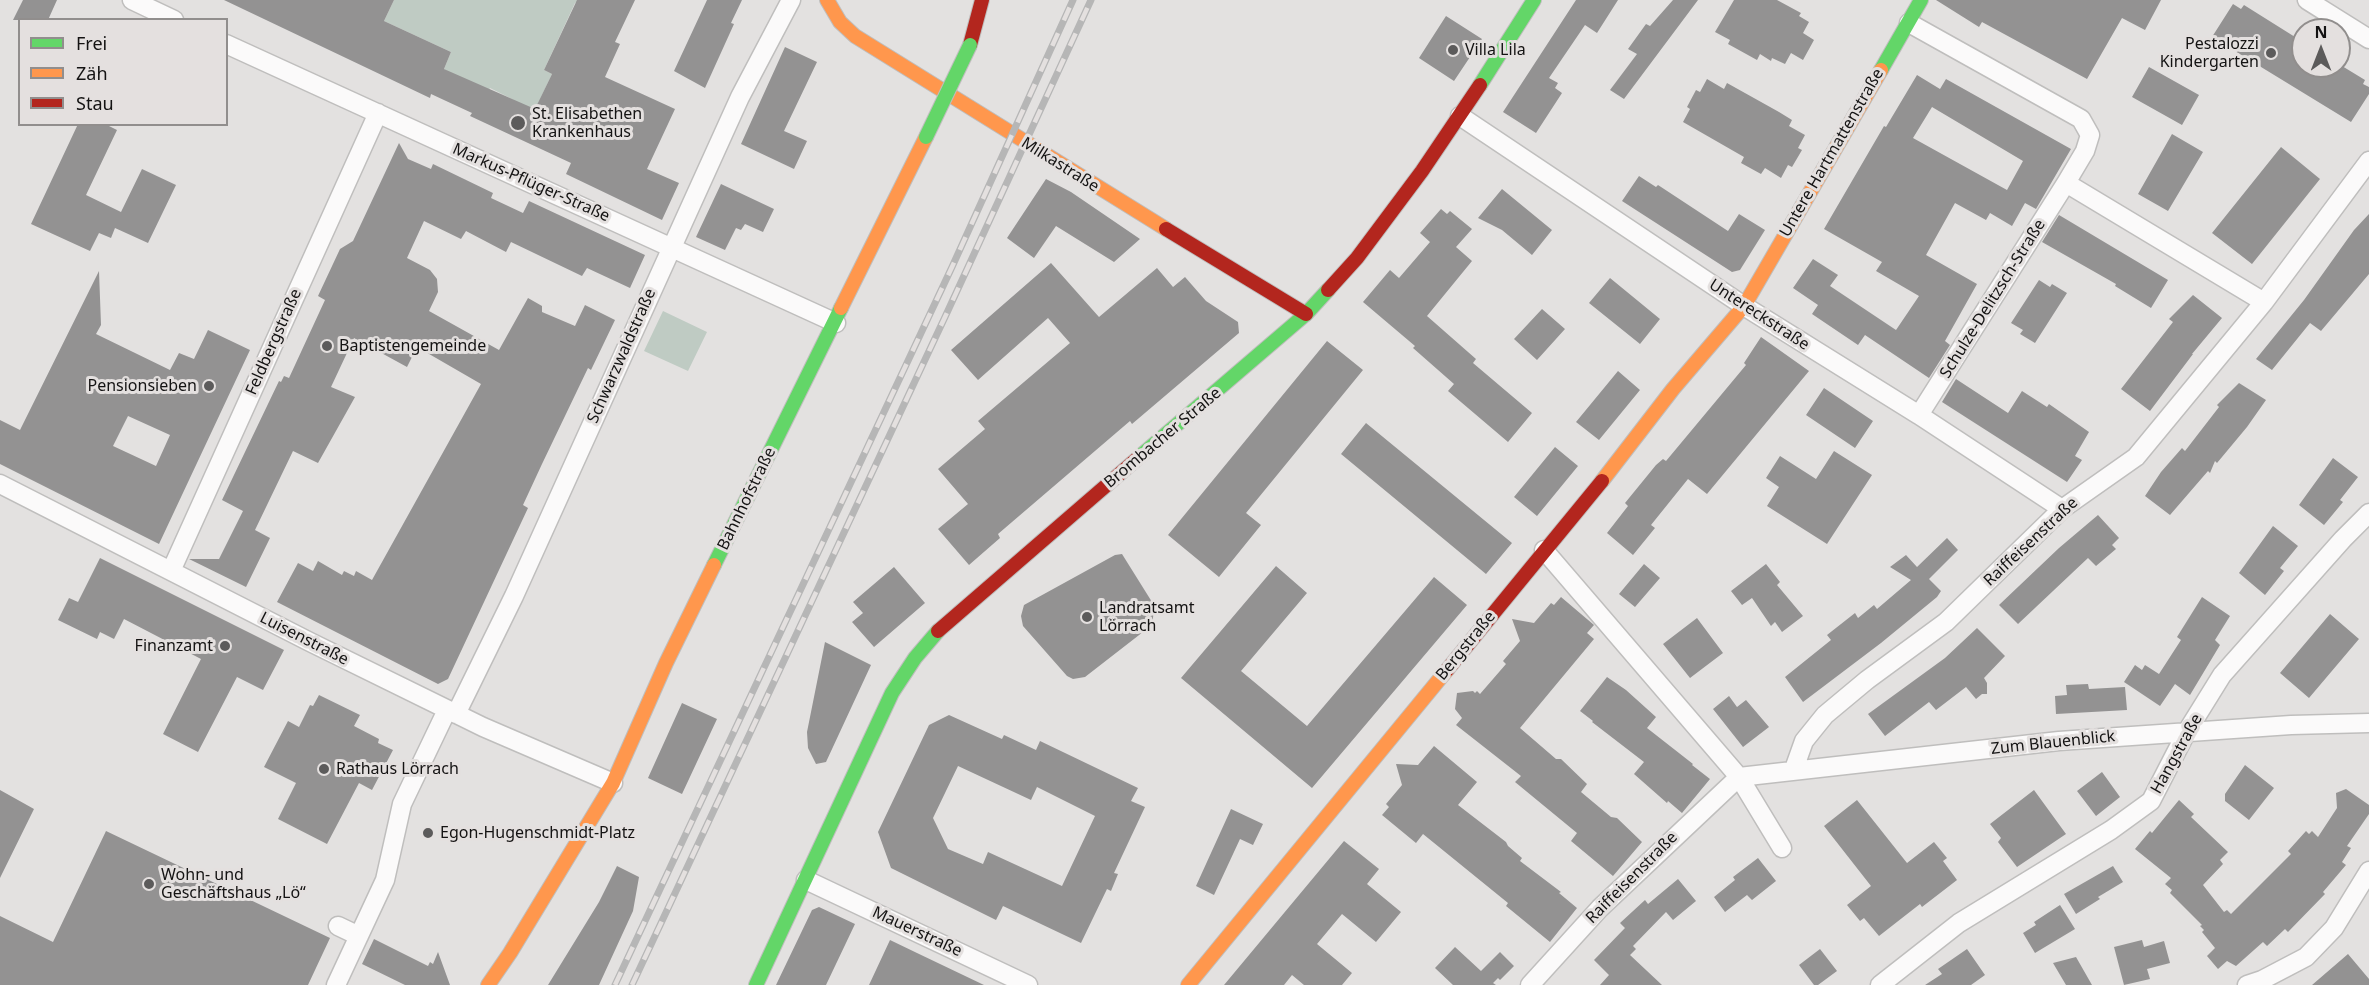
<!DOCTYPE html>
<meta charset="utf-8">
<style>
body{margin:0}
#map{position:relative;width:2369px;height:985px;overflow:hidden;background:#e3e1e0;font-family:"Noto Sans",sans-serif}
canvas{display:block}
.legend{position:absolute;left:18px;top:18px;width:210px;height:108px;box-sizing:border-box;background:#e4e0df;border:2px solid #918e8d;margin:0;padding:8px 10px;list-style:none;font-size:18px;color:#141313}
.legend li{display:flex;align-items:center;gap:12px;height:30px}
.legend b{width:30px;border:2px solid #918e8d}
.north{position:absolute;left:2291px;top:18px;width:60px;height:60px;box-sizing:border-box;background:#e4e0df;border:2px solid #918e8d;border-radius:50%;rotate:0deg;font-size:16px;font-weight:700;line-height:24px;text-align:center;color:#141313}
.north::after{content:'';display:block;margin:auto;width:21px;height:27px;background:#5c5b5b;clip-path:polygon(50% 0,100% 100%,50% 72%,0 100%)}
</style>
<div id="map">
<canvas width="2369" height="985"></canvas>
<ul class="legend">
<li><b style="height:8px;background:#63d668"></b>Frei</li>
<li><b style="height:8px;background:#ff974d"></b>Zäh</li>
<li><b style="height:8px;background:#b3261e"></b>Stau</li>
</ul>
<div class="north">N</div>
</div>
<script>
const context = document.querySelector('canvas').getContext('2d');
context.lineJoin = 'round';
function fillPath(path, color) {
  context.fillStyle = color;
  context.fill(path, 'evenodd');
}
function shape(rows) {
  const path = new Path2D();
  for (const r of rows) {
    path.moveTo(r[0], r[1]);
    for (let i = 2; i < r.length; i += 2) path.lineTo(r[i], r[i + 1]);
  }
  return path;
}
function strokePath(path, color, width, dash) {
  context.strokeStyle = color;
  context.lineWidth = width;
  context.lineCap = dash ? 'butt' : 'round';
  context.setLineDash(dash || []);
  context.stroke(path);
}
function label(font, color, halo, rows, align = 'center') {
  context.font = font + ' "Noto Sans",sans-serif';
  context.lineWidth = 6;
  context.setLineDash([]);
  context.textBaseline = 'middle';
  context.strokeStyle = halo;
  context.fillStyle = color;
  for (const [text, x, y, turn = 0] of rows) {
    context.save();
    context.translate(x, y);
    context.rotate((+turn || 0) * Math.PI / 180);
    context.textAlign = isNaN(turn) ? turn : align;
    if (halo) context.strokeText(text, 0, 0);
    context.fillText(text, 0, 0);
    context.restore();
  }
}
fillPath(shape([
 [394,0,581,0,575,3,544,70,552,74,533,114,512,99,490,88,486,95,444,69,451,52,384,21],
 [663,311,707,332,688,371,644,351]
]), '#bfcbc3');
fillPath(shape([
 [23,0,57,0,48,20,13,20],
 [224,0,394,0,384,21,451,52,444,69,535,109,552,74,544,70,577,0,635,0,615,42,620,44,605,77,675,109,647,169,679,183,662,220,566,174,571,163,470,116,472,113,431,94,430,98],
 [707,0,742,0,731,23,734,24,705,88,674,71],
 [1576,0,1618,0,1597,33,1585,25,1549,78,1558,83,1555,88,1562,93,1536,133,1503,112],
 [1673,0,1698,0,1624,99,1610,90,1637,54,1628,49,1646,24,1650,26],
 [1734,0,1777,0,1801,13,1799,16,1809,22,1803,33,1814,40,1803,60,1791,53,1785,64,1772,58,1771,61,1760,54,1757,60,1728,44,1730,40,1715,32],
 [1936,0,2161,0,2145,30,2122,18,2087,79,1982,22,1979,27],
 [2233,4,2241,9,2244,5,2303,42,2303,66,2342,66,2365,80,2363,84,2369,87,2369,94,2351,122,2212,37],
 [1446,16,1482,39,1454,81,1419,58],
 [785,47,817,62,784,131,807,141,794,169,741,144],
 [2149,67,2199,95,2182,125,2132,97],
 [1917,75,1940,89,1946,79,2071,149,2036,209,2025,203,2012,226,1990,213,1986,220,1955,203,1926,255,1977,284,1945,341,1950,345,1929,378,1865,335,1858,345,1812,314,1818,305,1793,288,1813,259,1838,275,1830,286,1896,330,1919,296,1876,271,1882,262,1824,229,1884,126,1886,127],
 [1932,107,2023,161,2007,190,1913,138],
 [1707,79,1724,89,1727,83,1779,112,1792,120,1789,126,1805,135,1798,148,1802,150,1792,167,1788,165,1781,178,1765,168,1761,174,1741,163,1744,157,1683,122,1690,109,1687,107,1696,90,1700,92],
 [78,124,105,124,117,130,86,195,121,212,142,169,176,185,148,243,115,228,111,238,99,233,90,251,31,224],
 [2172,134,2203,152,2168,211,2138,194],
 [399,143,408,159,431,169,433,164,493,193,491,198,523,213,529,201,645,255,630,288,587,268,582,276,511,242,506,252,466,231,461,239,424,221,407,258,430,270,437,279,438,292,429,311,499,350,528,298,542,306,542,312,575,326,585,305,615,320,591,370,588,368,542,464,523,505,528,508,448,679,438,684,277,602,298,563,313,571,318,561,342,575,344,571,354,576,356,571,372,580,481,384,417,347,407,367,354,338,331,387,355,397,318,463,293,451,255,530,270,538,246,587,189,559,219,559,243,511,222,500,279,381,281,382,284,376,289,378,325,300,318,296,340,249,353,241],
 [2281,147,2320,179,2252,264,2212,233],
 [1639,176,1656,187,1658,185,1728,231,1739,214,1765,230,1740,270,1732,272,1622,201],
 [1046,179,1071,192,1140,239,1114,262,1056,226,1034,258,1007,238],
 [721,184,774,209,763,232,745,224,741,230,736,228,725,250,696,237],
 [1502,189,1552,230,1532,255,1502,230,1478,218],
 [1441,209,1447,214,1450,211,1472,229,1456,247,1472,261,1427,316,1476,359,1473,363,1532,413,1508,442,1448,391,1454,384,1413,348,1415,346,1363,302,1390,270,1399,278,1430,242,1420,233],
 [2369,214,2369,274,2321,331,2310,323,2272,370,2256,359,2304,300,2354,230],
 [2059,215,2168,280,2151,308,2115,286,2116,284,2042,242],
 [1051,263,1099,317,1157,268,1173,287,1185,277,1206,301,1238,322,1239,333,1132,424,1130,421,998,534,1000,538,969,565,938,529,968,504,938,469,985,429,978,421,1070,343,1048,318,978,380,951,350],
 [99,271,101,325,96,334,170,370,179,353,194,359,208,330,250,350,159,544,0,464,0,420,20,430],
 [128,416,170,435,156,466,113,446],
 [1610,278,1660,319,1640,344,1589,303],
 [2039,280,2050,287,2052,284,2067,293,2035,343,2020,334,2023,330,2011,323],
 [2193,295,2222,318,2192,354,2193,354,2150,411,2121,389,2173,322,2169,319],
 [1542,309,1565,329,1537,360,1514,339],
 [1761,337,1809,371,1707,494,1688,479,1651,525,1655,528,1633,555,1607,533,1628,506,1625,503,1656,465,1663,459,1666,461,1746,365,1744,363],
 [1327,341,1363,370,1246,513,1261,525,1219,577,1168,535],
 [1618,371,1640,390,1599,440,1576,422],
 [1956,379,2008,413,2022,391,2047,407,2049,404,2089,432,2075,456,2082,460,2067,482,1942,402],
 [2239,383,2266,400,2247,427,2217,463,2215,461,2210,473,2208,471,2170,515,2145,496,2161,472,2182,448,2185,451,2219,407,2217,405],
 [1824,388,1873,421,1855,448,1806,415],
 [1366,423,1512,543,1486,574,1341,454],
 [1555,447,1578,466,1537,516,1514,497],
 [1834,451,1872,475,1827,544,1767,506,1779,487,1766,478,1780,456,1816,479],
 [2333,458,2358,477,2340,500,2343,502,2324,525,2299,505],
 [2098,515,2119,538,2112,545,2116,549,2096,566,2088,558,2018,624,1999,605,2059,548],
 [2273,526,2298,546,2280,568,2284,571,2265,595,2239,573],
 [1947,538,1958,550,1929,579,1941,591,1937,597,1881,643,1803,702,1785,677,1831,640,1827,635,1855,613,1858,618,1874,605,1877,609,1911,580,1890,567,1906,555,1917,567],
 [1122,554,1152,602,1154,610,1152,625,1085,677,1073,679,1067,676,1023,626,1021,616,1024,605,1115,555],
 [100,558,284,650,263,690,237,677,198,752,163,734,201,659,124,619,114,639,100,632,97,639,58,620,69,598,78,602],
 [1644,564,1660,578,1635,607,1619,594],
 [1766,564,1780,582,1777,585,1803,616,1782,632,1775,622,1771,626,1752,598,1742,605,1731,591],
 [1276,566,1307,593,1241,671,1307,726,1434,577,1467,605,1312,788,1181,678],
 [894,567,925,603,874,647,852,622,863,613,853,602],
 [1561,597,1594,625,1587,633,1594,639,1520,728,1556,759,1561,759,1587,784,1581,792,1611,817,1617,818,1642,842,1613,876,1571,841,1577,833,1515,782,1521,776,1456,725,1462,718,1455,709,1457,693,1473,691,1475,693,1477,691,1480,694,1506,664,1503,661,1520,641,1512,619,1534,623,1551,603,1554,605],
 [2202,597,2230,616,2215,640,2220,645,2190,695,2175,684,2160,706,2124,682,2135,665,2142,670,2145,665,2159,674,2181,640,2177,637],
 [2330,614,2359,639,2309,698,2280,673],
 [1697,618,1723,653,1690,678,1663,644],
 [1977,628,2005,656,1984,678,1987,683,1987,694,1982,694,1976,699,1966,687,1936,710,1929,702,1885,736,1868,714,1945,658],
 [825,642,871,665,826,762,816,764,808,748,807,732],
 [1607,677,1626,690,1656,717,1647,728,1693,764,1692,765,1710,779,1682,813,1668,801,1667,803,1634,774,1644,762,1592,722,1593,721,1580,711],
 [2088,684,2089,689,2125,687,2127,710,2056,714,2055,696,2067,695,2066,685],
 [319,695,360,715,354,726,379,739,378,743,393,750,372,790,359,783,327,844,278,819,296,783,264,767,288,721,299,727,310,705,313,706],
 [1729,696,1737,707,1746,700,1769,727,1743,747,1713,709],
 [682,703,717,719,682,794,648,778],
 [949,715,1002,739,1004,735,1036,750,1040,741,1138,788,1131,801,1145,807,1114,873,1118,874,1111,891,1107,889,1081,943,1003,906,996,920,891,868,878,832,929,725],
 [958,766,1031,800,1037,787,1095,816,1062,886,988,852,983,864,948,849,933,818],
 [1434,746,1477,782,1458,805,1506,842,1508,846,1522,858,1520,861,1561,892,1559,893,1577,908,1550,942,1506,906,1508,903,1423,834,1416,843,1382,815,1389,807,1386,804,1402,785,1396,764,1418,765],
 [2245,765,2274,788,2249,820,2225,801,2225,794],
 [2102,772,2120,797,2096,816,2077,791],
 [2346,789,2369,805,2369,814,2347,846,2351,848,2342,862,2346,865,2323,892,2325,894,2288,932,2285,929,2267,946,2263,942,2236,966,2227,961,2218,969,2207,956,2215,948,2202,932,2204,930,2200,926,2202,925,2170,893,2172,890,2165,884,2171,878,2135,849,2150,831,2152,833,2179,800,2194,814,2191,817,2228,852,2220,860,2223,864,2203,885,2224,912,2227,910,2231,914,2291,854,2288,851,2306,831,2309,834,2312,831,2318,837,2337,808,2336,793],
 [0,790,34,809,0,878],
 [2034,790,2066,834,2017,867,1998,842,2001,838,1990,824],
 [1857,800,1907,863,1934,842,1947,858,1943,861,1957,880,1922,907,1920,904,1879,936,1864,918,1860,921,1847,905,1871,886,1824,826],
 [1231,809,1263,824,1253,845,1240,839,1214,895,1196,886],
 [106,831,330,938,308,985,0,985,0,916,53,942],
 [1344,841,1379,869,1367,884,1401,912,1376,942,1342,914,1317,944,1352,973,1342,985,1304,985,1292,975,1284,985,1224,985],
 [1758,858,1776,881,1752,900,1747,895,1725,912,1714,897,1735,880,1733,877],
 [617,866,639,877,633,911,599,985,548,985,599,902],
 [2113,866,2123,882,2098,897,2100,899,2076,914,2064,894],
 [1678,879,1696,901,1673,920,1666,912,1633,946,1636,949,1630,955,1662,985,1600,985,1609,975,1594,960,1625,928,1620,923,1645,900,1648,904],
 [2060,905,2075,929,2035,953,2023,933,2036,925,2034,922],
 [819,907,855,924,826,985,776,985,812,910],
 [374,939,428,966,430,962,433,964,438,952,450,985,405,985,362,964],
 [890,940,917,953,984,985,869,985],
 [2142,940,2144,947,2164,941,2170,963,2147,969,2150,979,2124,985,2114,947],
 [1455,947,1481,971,1500,952,1514,966,1500,980,1498,978,1493,983,1496,985,1453,985,1435,968],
 [1820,949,1837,971,1818,985,1814,985,1799,965],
 [1967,949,1985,975,1971,985,1925,985,1942,974,1938,969],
 [2348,954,2369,979,2369,985,2312,985],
 [2076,957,2092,985,2066,985,2053,963]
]), '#939292');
const street = shape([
 [132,0,174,20],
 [2307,0,2369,39],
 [1909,23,2081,119,2090,135,2085,151,2066,183,2264,302],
 [226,44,836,323],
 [1460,116,1744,306,1919,415,2062,509],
 [1919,415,2066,183],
 [0,484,310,642,483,727,613,783],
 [1544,550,1739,777,2059,741,2291,725,2369,723],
 [171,571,378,113],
 [456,714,514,596,740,97,791,0],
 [1794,769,1804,741,1825,715,1867,680,1946,622,2062,509,2136,457,2264,302,2369,161],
 [806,880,1028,985],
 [338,926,359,936],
 [336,985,385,880,402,804,447,710],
 [1530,985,1600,908,1739,777,1782,848],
 [1880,985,1959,923,2111,830,2151,801,2186,733,2222,675,2343,539,2369,513],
 [2247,985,2262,980,2306,957,2334,928,2369,871]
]);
const fast = shape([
 [1881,70,1921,0],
 [1480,85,1534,0],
 [1138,458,1306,314,1328,290],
 [714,565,841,308],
 [756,985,892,693,915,658,938,631]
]);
const slow = shape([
 [827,0,840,22,855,36,1166,229],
 [841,308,926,137],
 [1602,481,1673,389,1744,306,1881,70],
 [488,985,510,953,613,783,666,663,714,565],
 [1188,985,1447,670]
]);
const jam = shape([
 [970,45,982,0],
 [1166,229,1306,314],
 [1328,290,1357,258,1422,171,1480,85],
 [938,631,1138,458],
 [1447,670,1602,481]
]);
strokePath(street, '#bfbebd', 21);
strokePath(fast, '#bfbebd', 16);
strokePath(slow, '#bfbebd', 16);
strokePath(jam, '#bfbebd', 16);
strokePath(street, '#fbfafa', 18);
strokePath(fast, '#63d668', 14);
strokePath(slow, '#ff974d', 14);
strokePath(jam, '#b3261e', 14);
const rail = shape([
 [615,985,952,267,1073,0],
 [632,985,945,317,1091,0]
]);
strokePath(rail, '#b6b6b6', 7);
strokePath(rail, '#e4e0df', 4.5, [14]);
const fastBridge = shape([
 [926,137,970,45]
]);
strokePath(fastBridge, '#bfbebd', 16, []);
strokePath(fastBridge, '#63d668', 14);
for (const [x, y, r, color] of [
 [1453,50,6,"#5c5b5b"],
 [2271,53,6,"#5c5b5b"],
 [518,123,8,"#5c5b5b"],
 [327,346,6,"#5c5b5b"],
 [209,386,6,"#5c5b5b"],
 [1087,617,6,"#5c5b5b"],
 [225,646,6,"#5c5b5b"],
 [324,769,6,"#5c5b5b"],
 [428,833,6,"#5c5b5b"],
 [149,884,6,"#5c5b5b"]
]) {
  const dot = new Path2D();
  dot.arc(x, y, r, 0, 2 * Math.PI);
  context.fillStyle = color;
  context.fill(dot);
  strokePath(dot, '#e4e0df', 2);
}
label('16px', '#141313', '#e4e0df', [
 ["Pestalozzi",2259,44,"right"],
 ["Kindergarten",2259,62,"right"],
 ["Villa Lila",1465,50],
 ["St. Elisabethen",532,114],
 ["Krankenhaus",532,132],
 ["Baptistengemeinde",339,346],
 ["Pensionsieben",197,386,"right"],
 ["Landratsamt",1099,608],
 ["Lörrach",1099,626],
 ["Finanzamt",213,646,"right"],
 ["Rathaus Lörrach",336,769],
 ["Egon-Hugenschmidt-Platz",440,833],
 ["Wohn- und",161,875],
 ["Geschäftshaus „Lö“",161,893]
], 'left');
label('16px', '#141313', '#e4e0df', [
 ["Untere Hartmattenstraße",1832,153,-60],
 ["Milkastraße",1060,165,32],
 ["Markus-Pflüger-Straße",531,183,24],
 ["Schulze-Delitzsch-Straße",1993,299,-58],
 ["Untereckstraße",1759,315,33],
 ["Feldbergstraße",274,342,-66],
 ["Schwarzwaldstraße",622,356,-66],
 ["Brombacher Straße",1163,438,-40],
 ["Bahnhofstraße",747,499,-64],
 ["Raiffeisenstraße",2031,542,-43],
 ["Luisenstraße",304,639,27],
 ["Bergstraße",1466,646,-51],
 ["Zum Blauenblick",2053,743,-6],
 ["Hangstraße",2177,754,-61],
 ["Raiffeisenstraße",1632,878,-45],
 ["Mauerstraße",917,932,25]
]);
</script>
